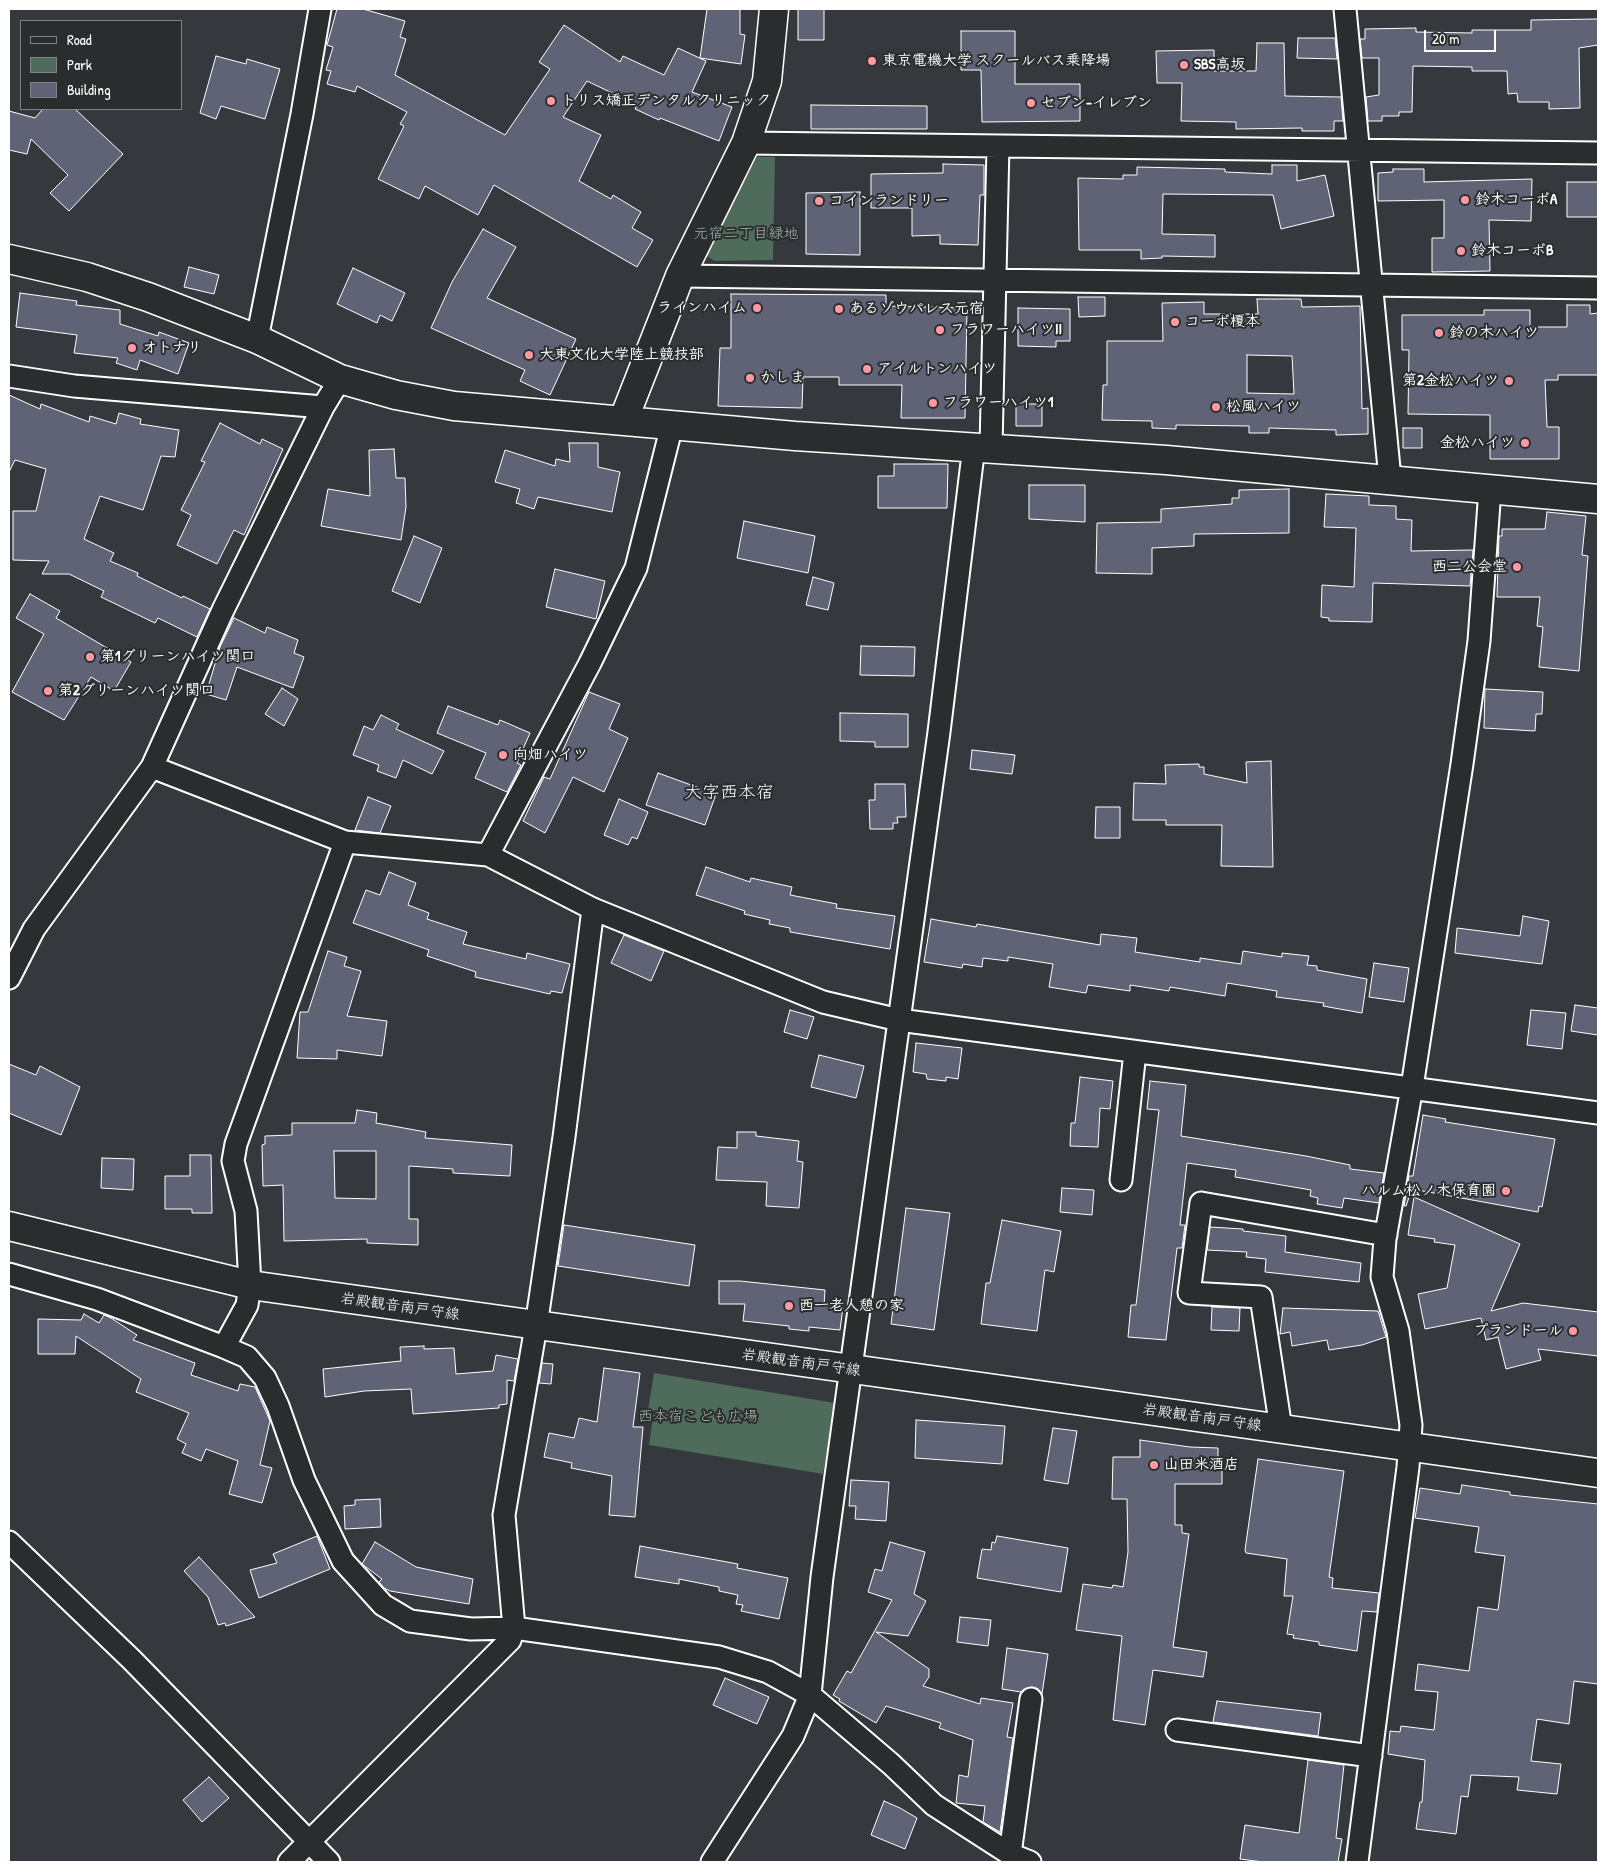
<!DOCTYPE html>
<meta charset="utf-8">
<style>
body{margin:0}
#map{position:relative;width:1607px;height:1871px;overflow:hidden;background:#35383c;font-family:"Patrick Hand",sans-serif}
canvas{display:block}
.frame{position:absolute;inset:0;border:10px solid #fff;pointer-events:none}
.legend{position:absolute;left:20px;top:20px;width:162px;height:90px;box-sizing:border-box;background:#2a2d2e;border:1px solid #7f8182;margin:0;padding:6px 9px;list-style:none;font-size:15px;color:#fff}
.legend li{display:flex;align-items:center;gap:10px;height:25px}
.legend b{width:25px;border:1px solid #7f8182}
.scale{position:absolute;left:1424px;top:30px;width:72px;height:22px;box-sizing:border-box;border:2px solid #fff;border-top:0;padding-left:6px;font-size:15px;line-height:18px;white-space:nowrap;color:#fff;-webkit-text-stroke:4px #2a2d2e;paint-order:stroke}
</style>
<div id="map">
<canvas width="1607" height="1871"></canvas>
<div class="frame"></div>
<ul class="legend">
<li><b style="height:6px;background:#2a2d2e"></b>Road</li>
<li><b style="height:14px;background:#4f6b5b"></b>Park</li>
<li><b style="height:14px;background:#5f6375"></b>Building</li>
</ul>
<div class="scale">20 m</div>
</div>
<script>
const context = document.querySelector('canvas').getContext('2d');
context.lineJoin = 'round';
function fillPath(path, color) {
  context.fillStyle = color;
  context.fill(path, 'evenodd');
}
function shape(rows) {
  const path = new Path2D();
  for (const r of rows) {
    path.moveTo(r[0], r[1]);
    for (let i = 2; i < r.length; i += 2) path.lineTo(r[i], r[i + 1]);
  }
  return path;
}
function strokePath(path, color, width, dash) {
  context.strokeStyle = color;
  context.lineWidth = width;
  context.lineCap = dash ? 'butt' : 'round';
  context.setLineDash(dash || []);
  context.stroke(path);
}
function label(font, color, halo, rows, align = 'center') {
  context.font = font + ' "Patrick Hand","Klee One",sans-serif';
  context.lineWidth = 4;
  context.setLineDash([]);
  context.textBaseline = 'middle';
  context.strokeStyle = halo;
  context.fillStyle = color;
  for (const [text, x, y, turn = 0] of rows) {
    context.save();
    context.translate(x, y);
    context.rotate((+turn || 0) * Math.PI / 180);
    context.textAlign = isNaN(turn) ? turn : align;
    if (halo) context.strokeText(text, 0, 0);
    context.fillText(text, 0, 0);
    context.restore();
  }
}
fillPath(shape([
 [757,157,775,157,773,260,715,261,705,255],
 [654,1373,835,1403,823,1474,649,1445,654,1411,648,1410]
]), '#4f6b5b');
const building = shape([
 [337,9,363,9,405,21,400,37,406,39,395,75,505,135,550,69,539,62,564,25,620,62,623,56,664,75,678,48,706,61,692,92,732,107,719,141,660,118,659,120,635,109,637,105,587,81,563,117,601,135,579,181,611,199,613,195,641,212,632,228,653,240,637,267,494,185,478,215,425,186,419,199,378,179,404,126,400,124,407,112,357,86,355,92,327,84,331,71,326,70,333,47,327,45,337,9],
 [707,9,740,9,740,34,745,35,741,64,700,58,707,9],
 [798,9,824,9,824,40,798,40,798,9],
 [1598,19,1598,45,1579,48,1580,108,1549,109,1549,102,1518,102,1517,93,1508,94,1507,71,1472,71,1472,67,1413,66,1412,112,1399,112,1399,116,1382,116,1382,121,1368,121,1366,97,1379,95,1379,58,1362,58,1360,39,1365,39,1365,29,1416,28,1416,32,1472,33,1472,30,1531,30,1531,20,1598,19],
 [961,31,1015,31,1015,84,1080,84,1080,121,982,122,981,70,961,70,961,31],
 [1298,38,1335,38,1337,59,1297,58,1298,38],
 [1257,43,1284,43,1285,96,1341,97,1343,121,1334,121,1334,131,1302,131,1302,128,1236,129,1236,122,1181,121,1182,83,1157,83,1156,51,1214,50,1214,71,1256,71,1257,43],
 [216,56,246,64,247,59,280,69,265,119,221,106,216,119,200,113,216,56],
 [811,105,927,106,927,129,811,129,811,105],
 [43,109,75,109,123,154,69,211,50,193,68,175,31,139,27,154,9,150,9,111,35,118,43,109],
 [943,164,984,165,984,195,980,195,978,245,940,244,940,235,912,236,912,208,871,208,871,174,943,173,943,164],
 [1272,165,1297,165,1297,181,1325,175,1334,216,1281,229,1273,195,1163,194,1162,234,1215,235,1215,257,1162,256,1162,258,1141,259,1141,250,1079,250,1078,178,1123,179,1123,175,1137,175,1137,167,1225,169,1225,172,1272,174,1272,165],
 [1393,169,1424,169,1424,182,1532,179,1531,221,1489,220,1490,271,1432,272,1432,238,1444,238,1444,200,1378,201,1378,173,1393,172,1393,169],
 [1567,182,1598,182,1598,217,1567,217,1567,182],
 [860,192,860,255,806,254,806,193,860,192],
 [483,229,516,247,487,298,576,339,550,395,520,381,525,370,431,328,452,282,483,229],
 [189,267,219,275,214,294,184,287,189,267],
 [353,268,405,293,392,321,380,315,377,323,337,304,353,268],
 [20,293,77,301,76,305,120,310,120,324,158,336,159,332,189,343,178,374,140,360,137,370,116,363,118,358,74,353,77,335,16,327,20,293],
 [731,294,886,295,886,306,967,308,965,418,901,418,902,385,839,385,839,377,803,377,802,408,718,406,720,348,731,348,731,294],
 [1078,297,1105,297,1105,316,1079,317,1078,297],
 [1257,299,1301,299,1302,307,1360,306,1362,409,1368,408,1368,434,1336,435,1336,430,1269,428,1269,433,1249,433,1249,426,1176,425,1176,429,1152,428,1152,421,1102,420,1103,385,1107,385,1107,341,1163,341,1162,303,1204,302,1204,314,1258,314,1257,299],
 [1247,355,1292,356,1294,394,1247,393,1247,355],
 [1567,305,1590,305,1590,314,1598,313,1598,375,1558,375,1558,380,1545,380,1547,427,1559,427,1559,459,1490,459,1490,415,1408,414,1409,350,1402,350,1402,315,1484,315,1484,310,1530,310,1530,327,1567,327,1567,305],
 [1018,308,1070,309,1070,341,1056,341,1056,347,1018,346,1018,308],
 [9,395,40,409,41,404,89,422,90,416,116,424,119,413,141,419,140,424,179,430,175,457,161,456,143,510,100,496,84,539,114,553,110,561,138,573,137,576,182,598,183,596,210,609,197,637,158,618,155,623,101,597,104,591,69,574,42,574,49,561,13,560,13,511,36,511,46,469,15,460,9,472,9,395],
 [1016,404,1042,404,1042,426,1016,426,1016,404],
 [220,423,260,444,262,439,283,449,244,535,234,530,217,564,177,545,191,515,181,510,205,462,201,461,220,423],
 [1403,428,1422,428,1422,448,1403,448,1403,428],
 [569,443,598,443,598,467,620,472,612,512,538,497,534,509,516,503,520,489,495,482,505,450,555,466,556,459,570,462,569,443],
 [394,449,396,478,405,478,406,507,401,540,321,526,328,489,370,496,369,450,394,449],
 [894,464,948,464,947,508,878,508,878,476,894,476,894,464],
 [1029,485,1085,485,1085,522,1029,519,1029,485],
 [1289,489,1289,533,1194,534,1194,546,1152,548,1152,574,1096,573,1097,523,1161,522,1161,509,1232,504,1232,498,1239,498,1239,490,1289,489],
 [1326,494,1369,496,1369,505,1396,506,1396,519,1412,520,1411,551,1473,550,1470,586,1373,583,1372,622,1329,621,1329,618,1321,617,1322,585,1354,587,1356,528,1324,527,1326,494],
 [1547,512,1586,516,1582,555,1588,556,1579,671,1539,667,1543,627,1537,626,1540,597,1497,597,1499,536,1502,536,1502,529,1545,529,1547,512],
 [744,521,815,536,808,573,737,558,744,521],
 [414,536,442,548,420,603,392,591,414,536],
 [555,569,605,581,596,619,546,607,555,569],
 [813,577,834,583,828,610,806,605,813,577],
 [30,594,60,611,56,618,131,662,114,691,91,677,64,720,12,692,44,634,16,618,30,594],
 [234,618,265,633,267,627,298,640,294,653,304,657,293,688,237,667,226,700,206,694,220,647,234,618],
 [861,646,915,647,914,676,860,675,861,646],
 [282,688,298,699,284,726,265,714,282,688],
 [1485,689,1543,692,1542,714,1536,714,1535,731,1484,728,1485,689],
 [589,692,620,704,609,729,628,738,604,792,573,777,545,833,523,821,544,777,550,779,589,692],
 [448,706,498,725,500,720,530,733,517,763,521,765,507,792,475,778,486,753,437,733,448,706],
 [840,713,908,714,908,747,875,747,875,742,840,741,840,713],
 [381,715,399,724,396,729,444,751,432,774,403,760,396,778,377,771,379,765,353,755,364,726,373,730,381,715],
 [972,750,1015,755,1012,774,970,769,972,750],
 [1271,761,1273,867,1221,866,1222,825,1166,825,1166,820,1133,820,1134,783,1166,784,1165,765,1199,764,1199,767,1204,767,1204,774,1247,783,1246,762,1271,761],
 [658,773,716,794,705,825,646,805,658,773],
 [875,784,905,784,906,817,897,817,898,823,893,823,893,829,870,829,869,800,875,800,875,784],
 [368,797,391,806,380,833,355,830,368,797],
 [619,799,648,812,637,839,632,837,628,845,604,835,619,799],
 [1096,807,1120,807,1120,838,1095,838,1096,807],
 [706,867,750,882,751,878,792,887,790,895,837,904,836,908,895,916,890,949,790,932,790,928,769,924,770,920,744,914,745,911,696,895,706,867],
 [389,872,416,883,408,905,429,913,427,919,467,932,463,944,526,959,527,953,570,964,562,993,551,991,550,994,475,977,476,972,427,956,429,950,353,923,366,890,380,895,389,872],
 [1523,916,1549,921,1542,964,1455,953,1457,928,1520,936,1523,916],
 [931,919,976,927,977,924,1100,945,1101,934,1137,938,1135,952,1200,962,1200,958,1241,964,1243,951,1282,957,1282,953,1309,956,1307,965,1317,966,1317,970,1367,979,1362,1013,1323,1006,1324,1003,1276,997,1277,991,1227,983,1225,996,1170,987,1169,991,1130,985,1130,991,1088,985,1086,993,1049,987,1053,964,1008,957,1008,961,983,958,982,967,963,964,962,968,924,962,931,919],
 [624,935,664,951,651,981,611,963,624,935],
 [328,951,347,957,344,966,361,971,347,1016,387,1021,382,1056,337,1050,337,1059,297,1058,300,1012,308,1012,328,951],
 [1374,963,1409,968,1404,1002,1369,997,1374,963],
 [1575,1005,1598,1008,1598,1035,1571,1031,1575,1005],
 [790,1010,814,1017,807,1039,784,1032,790,1010],
 [1531,1010,1566,1013,1562,1049,1527,1045,1531,1010],
 [916,1043,962,1048,958,1079,946,1077,946,1081,927,1079,926,1074,913,1072,916,1043],
 [819,1055,864,1066,856,1098,811,1087,819,1055],
 [9,1064,36,1075,40,1066,80,1087,61,1135,9,1113,9,1064],
 [1080,1077,1113,1081,1110,1109,1100,1108,1098,1147,1070,1146,1071,1123,1075,1123,1080,1077],
 [1150,1081,1186,1085,1181,1136,1306,1156,1350,1165,1350,1169,1384,1173,1379,1203,1344,1198,1342,1208,1317,1204,1318,1198,1310,1196,1311,1190,1235,1177,1236,1170,1187,1163,1180,1225,1185,1225,1182,1248,1177,1248,1166,1340,1128,1337,1131,1305,1136,1305,1159,1110,1147,1109,1150,1081],
 [357,1110,377,1113,376,1123,426,1132,425,1138,512,1145,510,1176,453,1173,453,1169,409,1166,409,1219,418,1219,418,1245,367,1243,367,1239,284,1241,283,1185,263,1186,262,1145,265,1144,265,1136,292,1135,292,1123,355,1123,357,1110],
 [334,1151,376,1151,376,1199,335,1198,334,1151],
 [1423,1115,1446,1119,1445,1122,1555,1139,1542,1207,1539,1206,1538,1212,1412,1189,1406,1206,1404,1206,1409,1176,1413,1176,1423,1115],
 [737,1132,756,1132,756,1136,799,1141,797,1161,803,1162,799,1208,766,1206,767,1182,716,1180,718,1147,737,1148,737,1132],
 [190,1155,211,1155,212,1213,192,1213,192,1209,165,1209,165,1176,190,1176,190,1155],
 [102,1158,134,1159,133,1190,101,1188,102,1158],
 [1062,1188,1094,1190,1092,1215,1060,1212,1062,1188],
 [1414,1197,1520,1244,1491,1311,1523,1303,1598,1312,1598,1356,1538,1349,1541,1360,1506,1369,1498,1337,1486,1340,1481,1318,1425,1329,1418,1294,1447,1288,1455,1245,1434,1242,1435,1239,1408,1235,1414,1197],
 [906,1208,950,1213,934,1330,891,1324,906,1208],
 [1002,1220,1061,1231,1054,1272,1045,1270,1037,1331,981,1324,986,1283,990,1283,1002,1220],
 [564,1225,695,1245,689,1286,558,1266,564,1225],
 [1210,1227,1243,1229,1243,1231,1286,1236,1285,1252,1361,1263,1359,1282,1265,1272,1266,1259,1246,1257,1247,1252,1207,1250,1210,1227],
 [719,1281,740,1281,825,1290,824,1305,843,1307,840,1330,809,1327,809,1331,789,1329,789,1326,743,1321,745,1304,719,1304,719,1281],
 [1212,1307,1240,1308,1239,1331,1211,1330,1212,1307],
 [1283,1308,1378,1311,1386,1337,1362,1345,1329,1350,1327,1340,1292,1346,1290,1332,1280,1334,1283,1308],
 [84,1314,99,1323,104,1315,111,1318,137,1335,133,1340,195,1363,191,1375,238,1391,240,1384,255,1387,270,1421,260,1465,272,1468,262,1503,229,1494,238,1461,206,1449,201,1461,182,1453,186,1444,177,1439,189,1413,136,1392,141,1379,76,1336,75,1354,38,1354,38,1319,81,1320,84,1314],
 [424,1346,424,1349,454,1348,456,1374,493,1371,496,1355,518,1359,514,1381,507,1380,507,1404,499,1405,499,1408,413,1414,411,1389,364,1391,325,1397,323,1369,401,1361,400,1347,424,1346],
 [542,1363,553,1364,551,1384,539,1383,542,1363],
 [604,1368,640,1373,633,1427,643,1427,635,1517,609,1515,612,1476,571,1468,572,1463,544,1457,549,1433,574,1438,579,1418,597,1422,604,1368],
 [916,1420,1005,1426,1002,1464,915,1458,916,1420],
 [1053,1428,1077,1431,1068,1484,1044,1480,1053,1428],
 [1140,1440,1190,1447,1218,1448,1218,1461,1222,1461,1222,1484,1175,1484,1175,1525,1182,1525,1182,1533,1189,1534,1173,1647,1207,1652,1203,1677,1153,1670,1145,1725,1113,1720,1122,1636,1076,1630,1083,1584,1112,1588,1113,1585,1123,1587,1128,1552,1127,1499,1112,1499,1113,1457,1140,1457,1140,1440],
 [1258,1459,1344,1471,1329,1577,1333,1578,1332,1588,1379,1593,1377,1612,1362,1611,1357,1651,1319,1645,1319,1642,1293,1638,1294,1635,1287,1634,1293,1596,1284,1596,1287,1559,1246,1553,1245,1550,1258,1459],
 [851,1480,889,1482,886,1521,855,1519,856,1506,849,1506,851,1480],
 [1462,1485,1510,1492,1510,1495,1598,1504,1598,1684,1574,1681,1569,1724,1537,1719,1531,1761,1561,1764,1557,1794,1517,1790,1519,1777,1471,1775,1468,1797,1461,1796,1456,1834,1416,1829,1420,1802,1422,1802,1425,1760,1388,1754,1390,1731,1400,1732,1401,1726,1434,1730,1438,1692,1415,1690,1418,1664,1469,1671,1478,1607,1498,1610,1505,1556,1475,1552,1479,1527,1415,1518,1420,1488,1460,1494,1462,1485],
 [380,1499,381,1527,345,1529,344,1506,355,1505,355,1500,380,1499],
 [317,1536,330,1569,259,1598,250,1570,277,1563,273,1554,317,1536],
 [997,1536,1068,1548,1061,1592,977,1578,982,1549,991,1550,992,1542,995,1543,997,1536],
 [375,1542,416,1567,473,1579,469,1604,390,1591,384,1588,379,1582,382,1579,362,1564,375,1542],
 [890,1542,925,1552,914,1594,926,1601,908,1636,876,1632,929,1669,929,1677,923,1686,980,1704,981,1698,1013,1703,1007,1737,1013,1738,1000,1832,983,1822,985,1806,956,1803,959,1775,968,1777,973,1740,939,1728,941,1723,886,1706,876,1723,839,1701,840,1699,833,1695,847,1671,851,1673,892,1600,868,1592,875,1569,882,1571,890,1542],
 [640,1546,738,1564,737,1568,788,1578,779,1619,741,1611,743,1605,736,1604,738,1595,719,1591,719,1587,679,1579,679,1584,635,1577,640,1546],
 [199,1557,255,1617,226,1626,225,1623,218,1625,208,1597,184,1571,199,1557],
 [960,1617,991,1620,988,1646,957,1642,960,1617],
 [1007,1648,1048,1654,1042,1694,1038,1689,1032,1687,1021,1692,1002,1689,1007,1648],
 [725,1678,769,1697,757,1724,713,1705,725,1678],
 [1217,1701,1321,1713,1318,1736,1213,1722,1217,1701],
 [1308,1760,1344,1765,1336,1838,1342,1839,1338,1862,1263,1862,1240,1859,1245,1825,1299,1833,1308,1760],
 [209,1777,229,1798,202,1822,183,1800,209,1777],
 [884,1801,900,1808,917,1818,905,1849,871,1835,884,1801]
]);
fillPath(building, '#5f6375');
strokePath(building, '#fff', 1);
const street = shape([
 [1345,9,1390,479],
 [746,143,1598,153],
 [680,276,1598,288],
 [257,339,302,114,320,9],
 [9,376,74,386,323,407,340,379],
 [991,447,998,146],
 [152,767,345,842],
 [488,855,590,663,636,568,672,425],
 [9,978,34,929,152,767,223,610,323,407],
 [1121,1180,1135,1052],
 [9,1274,97,1299,224,1347],
 [1281,1429,1261,1297,1189,1293,1201,1203,1386,1235],
 [9,1542,132,1660,329,1862],
 [1177,1730,1371,1756],
 [1010,1854,1031,1699],
 [289,1862,510,1640,514,1628,504,1515,536,1326,564,1137,593,909],
 [712,1862,793,1736,810,1695,822,1577,939,732,974,446],
 [1030,1862,1010,1854,934,1805,891,1764,810,1695,768,1672,719,1657,514,1628,471,1629,410,1621,383,1605,343,1561,304,1480,278,1406,265,1378,247,1357,224,1347,247,1305,250,1285,246,1211,233,1161,236,1144,345,842,488,855,593,909,823,1002,899,1020,1598,1113],
 [1357,1862,1408,1467,1411,1425,1398,1331,1382,1277,1385,1239,1412,1087,1462,764,1479,641,1490,489]
]);
const secondary = shape([
 [9,259,87,277,148,297,257,339,340,379,396,395,454,406,795,436,1166,460,1598,499],
 [623,421,680,276,746,143,767,81,774,9],
 [9,1226,250,1285,1598,1473]
]);
strokePath(street, '#fff', 25);
strokePath(secondary, '#fff', 31);
strokePath(street, '#2a2d2e', 21);
strokePath(secondary, '#2a2d2e', 28);
for (const [x, y, r, color] of [
 [872,61,5,"#ff9aa2"],
 [1184,65,5,"#ff9aa2"],
 [551,101,5,"#ff9aa2"],
 [1031,103,5,"#ff9aa2"],
 [1465,200,5,"#ff9aa2"],
 [819,201,5,"#ff9aa2"],
 [1461,251,5,"#ff9aa2"],
 [757,308,5,"#ff9aa2"],
 [839,309,5,"#ff9aa2"],
 [1175,322,5,"#ff9aa2"],
 [940,330,5,"#ff9aa2"],
 [1439,333,5,"#ff9aa2"],
 [132,348,5,"#ff9aa2"],
 [529,355,5,"#ff9aa2"],
 [867,369,5,"#ff9aa2"],
 [750,378,5,"#ff9aa2"],
 [1509,381,5,"#ff9aa2"],
 [933,403,5,"#ff9aa2"],
 [1216,407,5,"#ff9aa2"],
 [1525,443,5,"#ff9aa2"],
 [1517,567,5,"#ff9aa2"],
 [90,657,5,"#ff9aa2"],
 [48,691,5,"#ff9aa2"],
 [503,755,5,"#ff9aa2"],
 [1506,1191,5,"#ff9aa2"],
 [789,1306,5,"#ff9aa2"],
 [1573,1331,5,"#ff9aa2"],
 [1154,1465,5,"#ff9aa2"]
]) {
  const dot = new Path2D();
  dot.arc(x, y, r, 0, 2 * Math.PI);
  context.fillStyle = color;
  context.fill(dot);
  strokePath(dot, '#2a2d2e', 2);
}
label('bold 15px', '#fff', '#2a2d2e', [
 ["東京電機大学 スクールバス乗降場",882,61],
 ["SBS高坂",1194,65],
 ["トリス矯正デンタルクリニック",561,101],
 ["セブン-イレブン",1041,103],
 ["鈴木コーポA",1475,200],
 ["コインランドリー",829,201],
 ["鈴木コーポB",1471,251],
 ["ラインハイム",747,308,"right"],
 ["あるゾウパレス元宿",849,309],
 ["コーポ榎本",1185,322],
 ["フラワーハイツII",950,330],
 ["鈴の木ハイツ",1449,333],
 ["オトナリ",142,348],
 ["大東文化大学陸上競技部",539,355],
 ["アイルトンハイツ",877,369],
 ["かしま",760,378],
 ["第2金松ハイツ",1499,381,"right"],
 ["フラワーハイツ1",943,403],
 ["松風ハイツ",1226,407],
 ["金松ハイツ",1515,443,"right"],
 ["西二公会堂",1507,567,"right"],
 ["第1グリーンハイツ関口",100,657],
 ["第2グリーンハイツ関口",58,691],
 ["向畑ハイツ",513,755],
 ["ハルム松ノ木保育園",1496,1191,"right"],
 ["西一老人憩の家",799,1306],
 ["プランドール",1563,1331,"right"],
 ["山田米酒店",1164,1465]
], 'left');
label('15px', '#a7b5ad', '#2a2d2e', [
 ["元宿二丁目緑地",746,234],
 ["西本宿こども広場",698,1417]
]);
label('15px', '#fff', '#2a2d2e', [
 ["岩殿観音南戸守線",400,1307,8],
 ["岩殿観音南戸守線",801,1363,8],
 ["岩殿観音南戸守線",1202,1418,8]
]);
label('18px', '#fff', '#2a2d2e', [
 ["大字西本宿",729,793]
]);
</script>
